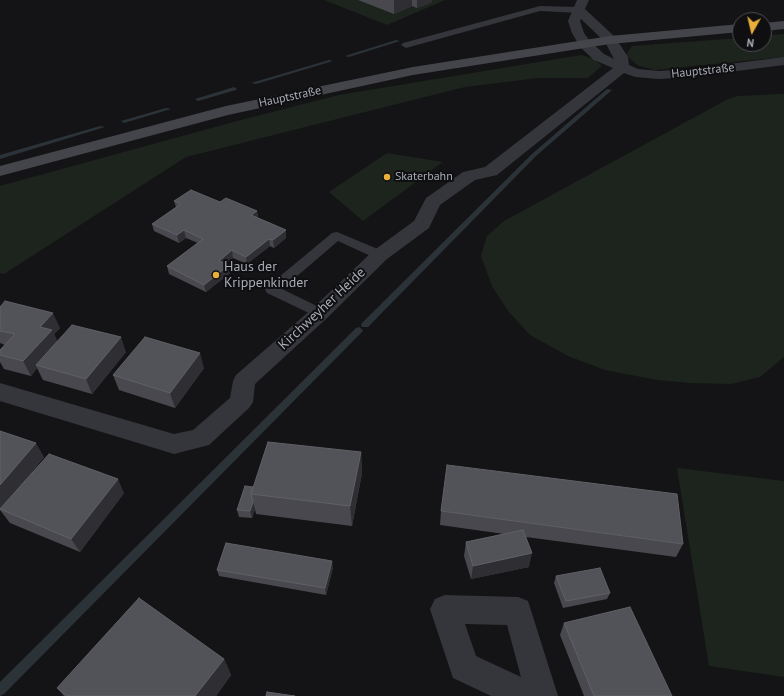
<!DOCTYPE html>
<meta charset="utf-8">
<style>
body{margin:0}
#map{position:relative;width:784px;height:696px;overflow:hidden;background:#141416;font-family:"PT Sans",sans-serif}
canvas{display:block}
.north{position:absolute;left:732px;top:12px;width:40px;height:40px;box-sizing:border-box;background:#0f0f11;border:1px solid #4c4d53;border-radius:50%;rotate:188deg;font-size:11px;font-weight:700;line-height:16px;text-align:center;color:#a7abb5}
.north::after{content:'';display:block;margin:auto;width:14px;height:18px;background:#e9af39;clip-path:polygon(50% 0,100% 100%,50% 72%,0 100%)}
</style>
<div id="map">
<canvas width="784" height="696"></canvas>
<div class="north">N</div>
</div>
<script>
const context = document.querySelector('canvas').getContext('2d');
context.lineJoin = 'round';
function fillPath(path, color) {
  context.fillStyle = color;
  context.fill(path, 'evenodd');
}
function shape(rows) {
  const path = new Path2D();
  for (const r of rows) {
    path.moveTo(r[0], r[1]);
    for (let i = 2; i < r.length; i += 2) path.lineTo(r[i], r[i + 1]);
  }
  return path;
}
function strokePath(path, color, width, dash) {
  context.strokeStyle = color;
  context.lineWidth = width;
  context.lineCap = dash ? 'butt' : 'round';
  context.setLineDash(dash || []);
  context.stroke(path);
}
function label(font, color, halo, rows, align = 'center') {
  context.font = font + ' "PT Sans",sans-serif';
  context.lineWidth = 4;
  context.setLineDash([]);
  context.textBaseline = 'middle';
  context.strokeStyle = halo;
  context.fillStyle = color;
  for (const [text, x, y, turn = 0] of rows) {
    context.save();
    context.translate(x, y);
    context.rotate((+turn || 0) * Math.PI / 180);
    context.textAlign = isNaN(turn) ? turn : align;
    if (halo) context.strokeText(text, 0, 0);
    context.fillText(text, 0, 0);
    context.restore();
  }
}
fillPath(shape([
 [324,0,445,0,387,25],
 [784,34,784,57,654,70,637,65,626,55,632,46,740,38,740,44,764,44,764,36],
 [581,55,594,59,602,66,588,78,538,78,465,87,186,157,4,274,0,273,0,186,237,121,339,95],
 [779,94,784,94,784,357,760,377,731,384,690,383,657,380,605,370,568,356,530,335,508,311,492,286,481,256,487,236,504,221,728,99,738,96],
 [387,153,443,162,363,221,329,192],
 [677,468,784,481,784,677,709,666]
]), '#1d241d');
fillPath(shape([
 [396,40,400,41,349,57,345,56,396,40],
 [329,60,333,61,256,84,251,83,329,60],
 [234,87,237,89,236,90,198,101,195,99,234,87],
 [607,89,612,90,536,156,368,327,362,327,361,325,362,323,532,154,607,89],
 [166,108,171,109,124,123,121,121,166,108],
 [100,126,105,127,0,159,0,155,100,126],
 [359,327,363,330,362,332,4,694,0,696,0,682,356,328,359,327]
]), '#2b3339');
fillPath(shape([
 [540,6,579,7,583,10,579,13,540,11,406,48,401,45,403,43,540,6],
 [337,232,385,252,387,255,385,258,380,259,375,258,338,241,282,289,325,310,327,313,325,316,320,318,315,316,267,293,265,290,267,287,332,233,337,232]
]), '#35363b');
fillPath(shape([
 [577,0,589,0,585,9,615,37,628,57,629,65,638,69,659,71,690,69,784,57,784,65,690,77,659,79,635,77,624,73,497,175,475,180,440,205,429,228,387,259,327,318,255,384,253,402,249,408,209,445,174,454,0,401,0,383,174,434,193,430,230,398,233,381,236,375,313,308,373,251,414,221,426,198,463,172,485,167,613,68,594,60,580,47,572,33,568,21,577,0],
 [581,19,605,42,614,59,604,54,590,41,584,33,580,21,581,19],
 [445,595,518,597,528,601,558,696,491,696,453,678,430,609,435,599,445,595],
 [465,624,507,625,521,677,476,656,465,624]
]), '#35363b');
fillPath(shape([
 [784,21,784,29,764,31,764,23,784,21],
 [740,24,740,32,610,44,413,75,228,115,0,176,0,166,226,106,413,67,610,36,740,24]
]), '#43454b');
fillPath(shape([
 [358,0,432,0,432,2,417,8,412,6,394,14],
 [174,201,220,202,257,211,258,218,286,230,286,238,274,248,270,246,247,264,233,258,226,264,229,265,230,273,206,292,169,274,167,266,198,243,186,238,179,243,154,231,152,224,176,207],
 [0,307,60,328,54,334,57,341,126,352,92,394,43,380,37,368,31,376,4,369,0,362,0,350,5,345,0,343],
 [204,368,175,408,119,390,113,375],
 [0,431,44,457,21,486,124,493,80,552,10,523,0,510,0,511],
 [361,452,362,473,352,526,256,514,255,509,252,518,239,517,237,510,253,487],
 [441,511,683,544,676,557,526,537,529,567,471,579,464,556,466,542,504,534,440,525],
 [333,568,326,595,219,576,217,570],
 [556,576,610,593,607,599,563,608,554,583],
 [564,623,672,696,584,696,560,635],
 [224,659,231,675,216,696,64,696,57,688]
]), '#48484e');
fillPath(shape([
 [394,0,412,0,412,6,394,14],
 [417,0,432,0,432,2,417,8],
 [257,211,258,219,251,215],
 [184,230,186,238,179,243,177,235],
 [286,230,286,238,274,248,273,240],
 [269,239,270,246,247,264,246,257],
 [232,250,233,258,220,268,219,261],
 [229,265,230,273,206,292,204,285],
 [53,313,60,328,54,334,59,344,36,365,37,368,31,376,23,361,40,327],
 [121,337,126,352,92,394,86,379],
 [200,353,204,368,175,408,170,393],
 [36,443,44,457,1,510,0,509,0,485],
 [361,452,362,473,352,526,350,506],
 [118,479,124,493,80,552,71,539],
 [253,502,255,509,252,518,250,511],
 [532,553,529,567,471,579,473,566],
 [332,561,333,568,326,595,325,588],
 [224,659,231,675,216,696,195,696]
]), '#2f2f33');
const building = shape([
 [191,190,220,202,226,198,257,211,251,215,286,230,273,240,269,239,246,257,232,250,219,261,229,265,204,285,167,266,203,239,184,230,177,235,152,224,181,204,174,201,191,190],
 [5,301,53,313,40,327,52,330,23,361,0,355,0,350,15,334,0,331,0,307,5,301],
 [72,325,121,337,86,379,36,365,72,325],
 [145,337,200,353,170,393,113,375,145,337],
 [0,431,36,443,0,485,0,431],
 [268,442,361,452,350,506,251,494,268,442],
 [49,454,118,479,71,539,0,509,49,454],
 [447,465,677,494,683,544,441,511,447,465],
 [245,486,253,487,251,494,253,502,250,511,237,510,245,486],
 [523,530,532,553,473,566,466,542,523,530],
 [226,543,332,561,325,588,217,570,226,543],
 [600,568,610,593,566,601,556,576,600,568],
 [139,598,224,659,195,696,67,696,57,688,139,598],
 [630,607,672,696,594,696,564,623,630,607],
 [267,692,295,696,266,696,267,692]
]);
fillPath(building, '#525359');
strokePath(building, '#606167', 1);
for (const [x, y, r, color] of [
 [387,177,4,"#e9af39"],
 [216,275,4,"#e9af39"]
]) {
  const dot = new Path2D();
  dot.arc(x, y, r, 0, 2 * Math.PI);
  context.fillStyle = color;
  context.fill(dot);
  strokePath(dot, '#0f0f11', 1.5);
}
label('12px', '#a7abb5', '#0f0f11', [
 ["Hauptstraße",703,71,-6],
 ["Hauptstraße",290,97,-12]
]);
label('12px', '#a7abb5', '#0f0f11', [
 ["Skaterbahn",395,177]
], 'left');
label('14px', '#a7abb5', '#0f0f11', [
 ["Haus der",224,267],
 ["Krippenkinder",224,283]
], 'left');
label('14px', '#a7abb5', '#0f0f11', [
 ["Kirchweyher Heide",322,309,-43]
]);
</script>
